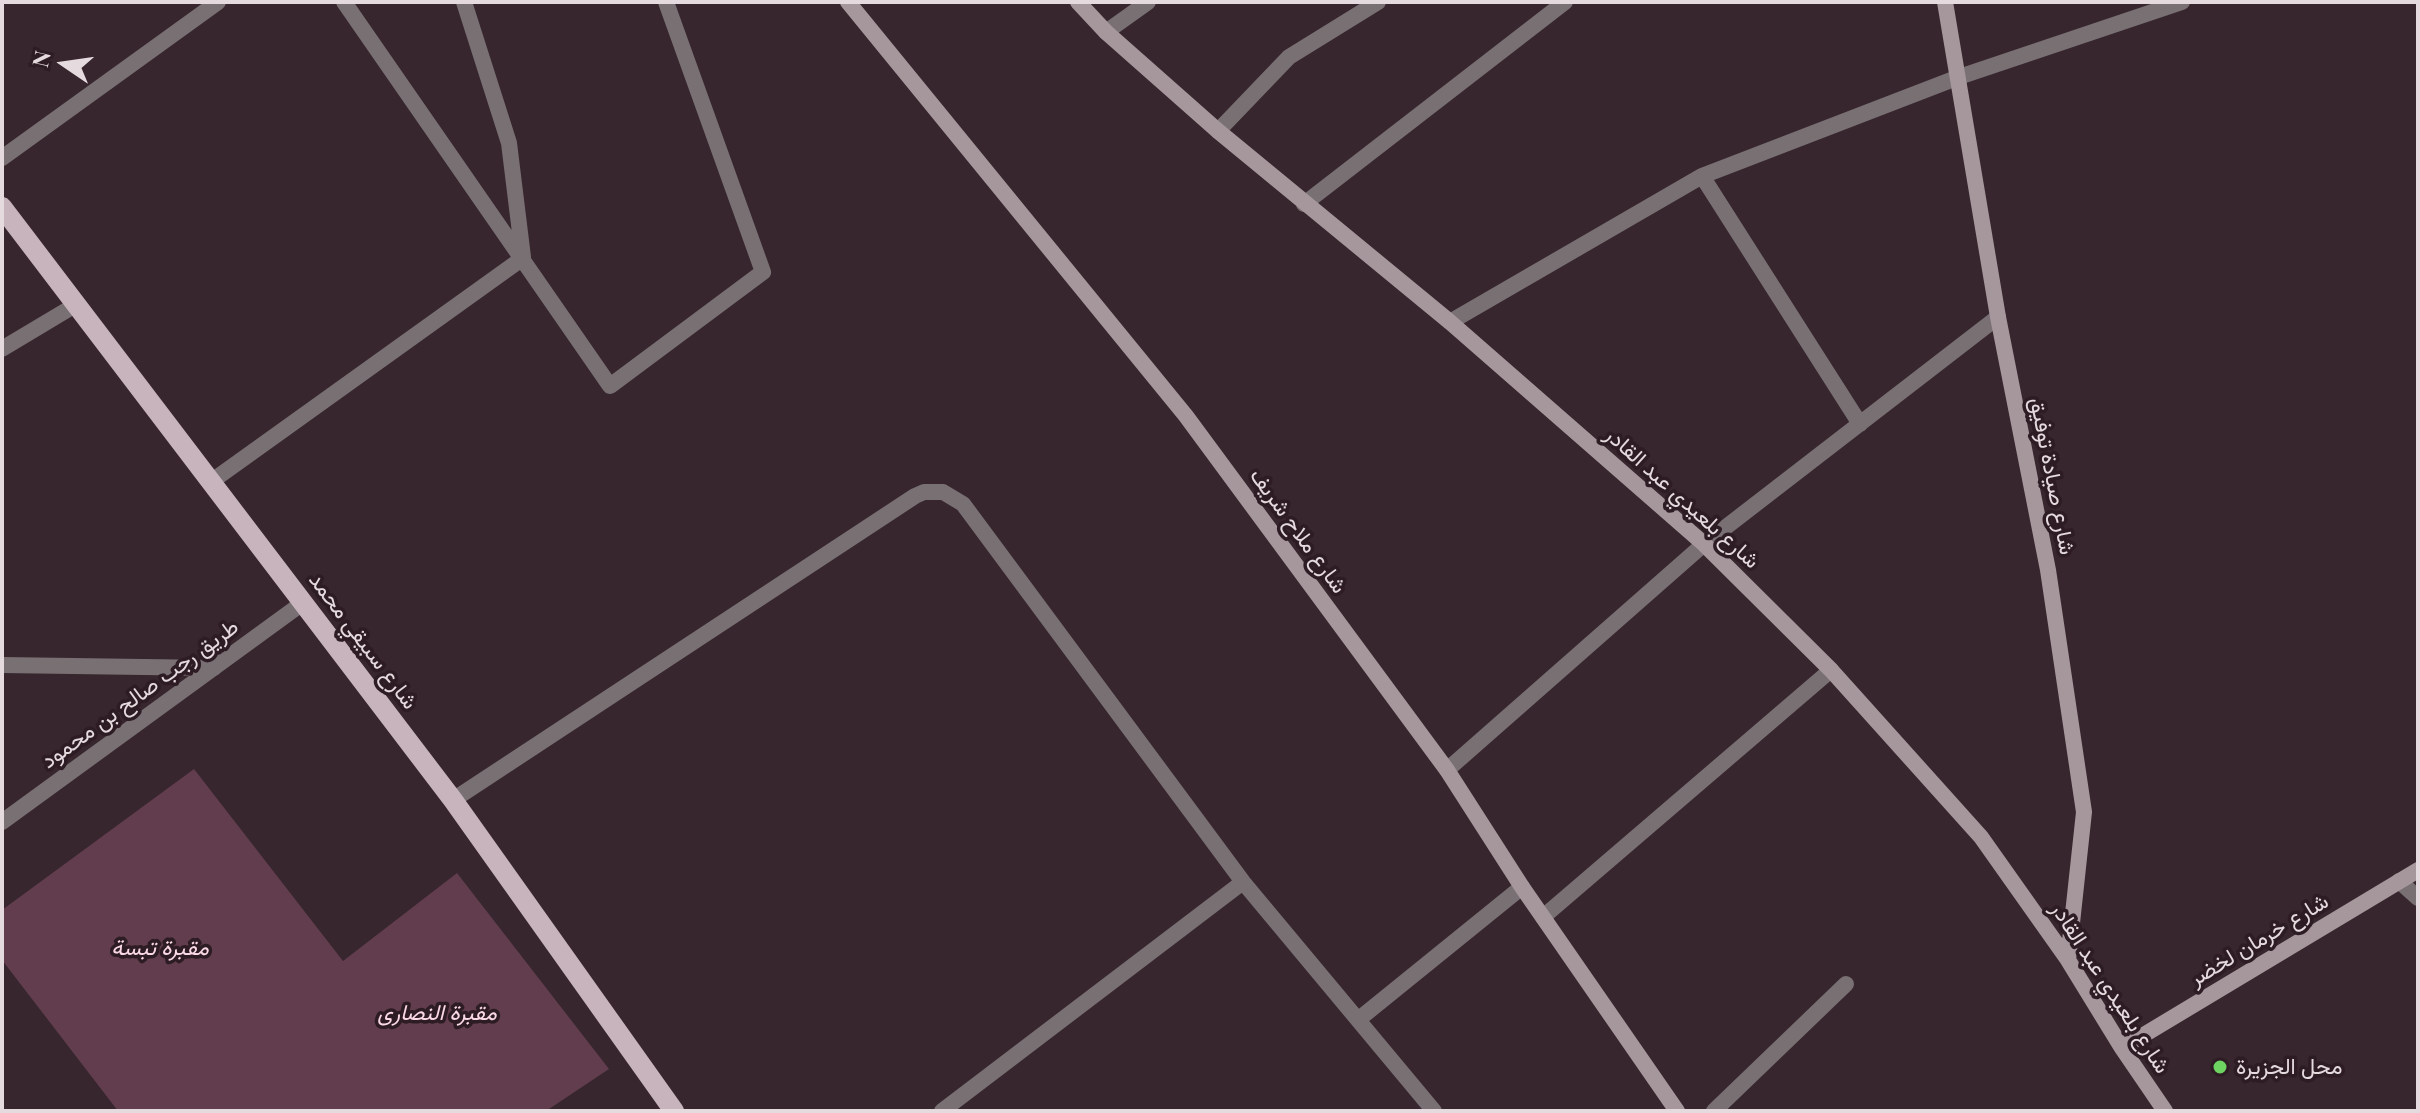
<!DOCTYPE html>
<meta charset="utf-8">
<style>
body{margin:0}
#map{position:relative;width:2420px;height:1113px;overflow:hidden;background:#37262d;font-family:"Playfair Display",serif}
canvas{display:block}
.frame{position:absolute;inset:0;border:4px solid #e5dade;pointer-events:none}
.north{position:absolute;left:24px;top:24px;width:80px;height:80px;-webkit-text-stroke:6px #2d1c23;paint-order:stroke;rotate:283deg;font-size:22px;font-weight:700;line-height:32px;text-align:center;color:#e5dade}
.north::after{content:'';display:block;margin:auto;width:28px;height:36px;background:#e5dade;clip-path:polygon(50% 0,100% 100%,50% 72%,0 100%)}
</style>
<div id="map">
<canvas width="2420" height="1113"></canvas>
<div class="frame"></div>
<div class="north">N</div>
</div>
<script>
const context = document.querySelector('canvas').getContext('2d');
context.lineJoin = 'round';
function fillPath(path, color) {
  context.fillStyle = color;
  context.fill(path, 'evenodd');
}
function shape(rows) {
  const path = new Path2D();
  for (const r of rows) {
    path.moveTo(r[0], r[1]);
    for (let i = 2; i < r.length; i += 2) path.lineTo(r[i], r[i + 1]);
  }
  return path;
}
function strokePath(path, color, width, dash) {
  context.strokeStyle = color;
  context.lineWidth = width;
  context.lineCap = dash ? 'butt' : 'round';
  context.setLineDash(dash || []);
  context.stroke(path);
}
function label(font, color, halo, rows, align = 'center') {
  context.font = font + ' "Playfair Display",Vazirmatn,serif';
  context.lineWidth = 7;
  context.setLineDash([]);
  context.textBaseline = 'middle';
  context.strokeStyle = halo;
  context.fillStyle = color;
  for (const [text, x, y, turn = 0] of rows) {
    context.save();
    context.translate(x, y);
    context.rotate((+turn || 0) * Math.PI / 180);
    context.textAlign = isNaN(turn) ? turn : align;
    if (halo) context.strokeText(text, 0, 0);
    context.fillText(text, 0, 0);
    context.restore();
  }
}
fillPath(shape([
 [194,769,343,961,457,873,609,1069,546,1111,118,1111,2,960,2,910]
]), '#613d4d');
strokePath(shape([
 [344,2,610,386,763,272,666,2],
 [464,2,509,143,523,257],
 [1106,32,1148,2],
 [1218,131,1289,57,1378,2],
 [2,158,218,2],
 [1702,176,1860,424],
 [1304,204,1565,2],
 [1450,322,1702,176,1959,77,2182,2],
 [2,349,77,304],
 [212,481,523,258],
 [2,665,214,668],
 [1447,770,1704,544,1998,317],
 [453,800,915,496,924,492,943,492,963,504,1243,882,1434,1111],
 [2,822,304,602],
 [2399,881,2418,898],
 [1543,917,1831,670],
 [1359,1019,1522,887],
 [942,1111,1243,882],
 [1714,1111,1846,984]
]), '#797074', 16);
strokePath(shape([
 [848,2,1186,416,1447,770,1522,887,1677,1111],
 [1078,2,1106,32,1218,131,1450,322,1704,544,1831,670,1981,837,2068,960,2122,1048,2165,1111],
 [1945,2,1998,317,2048,570,2084,812,2068,960],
 [2122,1048,2418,870]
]), '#a5979c', 16);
strokePath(shape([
 [2,207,453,800,674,1111]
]), '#c7b4bc', 20);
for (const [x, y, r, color] of [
 [2220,1067,8,"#6dd361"]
]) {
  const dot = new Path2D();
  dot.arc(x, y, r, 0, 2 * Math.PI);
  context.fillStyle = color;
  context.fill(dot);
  strokePath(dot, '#2d1c23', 3);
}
label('22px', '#e5dade', '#2d1c23', [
 ["شارع صيادة توفيق",2052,476,79],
 ["شارع بلعيدي عبد القادر",1682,498,42],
 ["شارع ملاح شريف",1298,531,54],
 ["شارع سبيقي محمد",363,641,53],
 ["طريق رجب صالح بن محمود",140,694,-36],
 ["شارع خرمان لخضر",2259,940,-31],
 ["شارع بلعيدي عبد القادر",2110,988,57]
]);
label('italic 22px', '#fad8e6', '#2d1c23', [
 ["مقبرة تبسة",160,948],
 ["مقبرة النصارى",437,1013]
]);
label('22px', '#e5dade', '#2d1c23', [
 ["محل الجزيرة",2236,1067]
], 'left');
</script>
